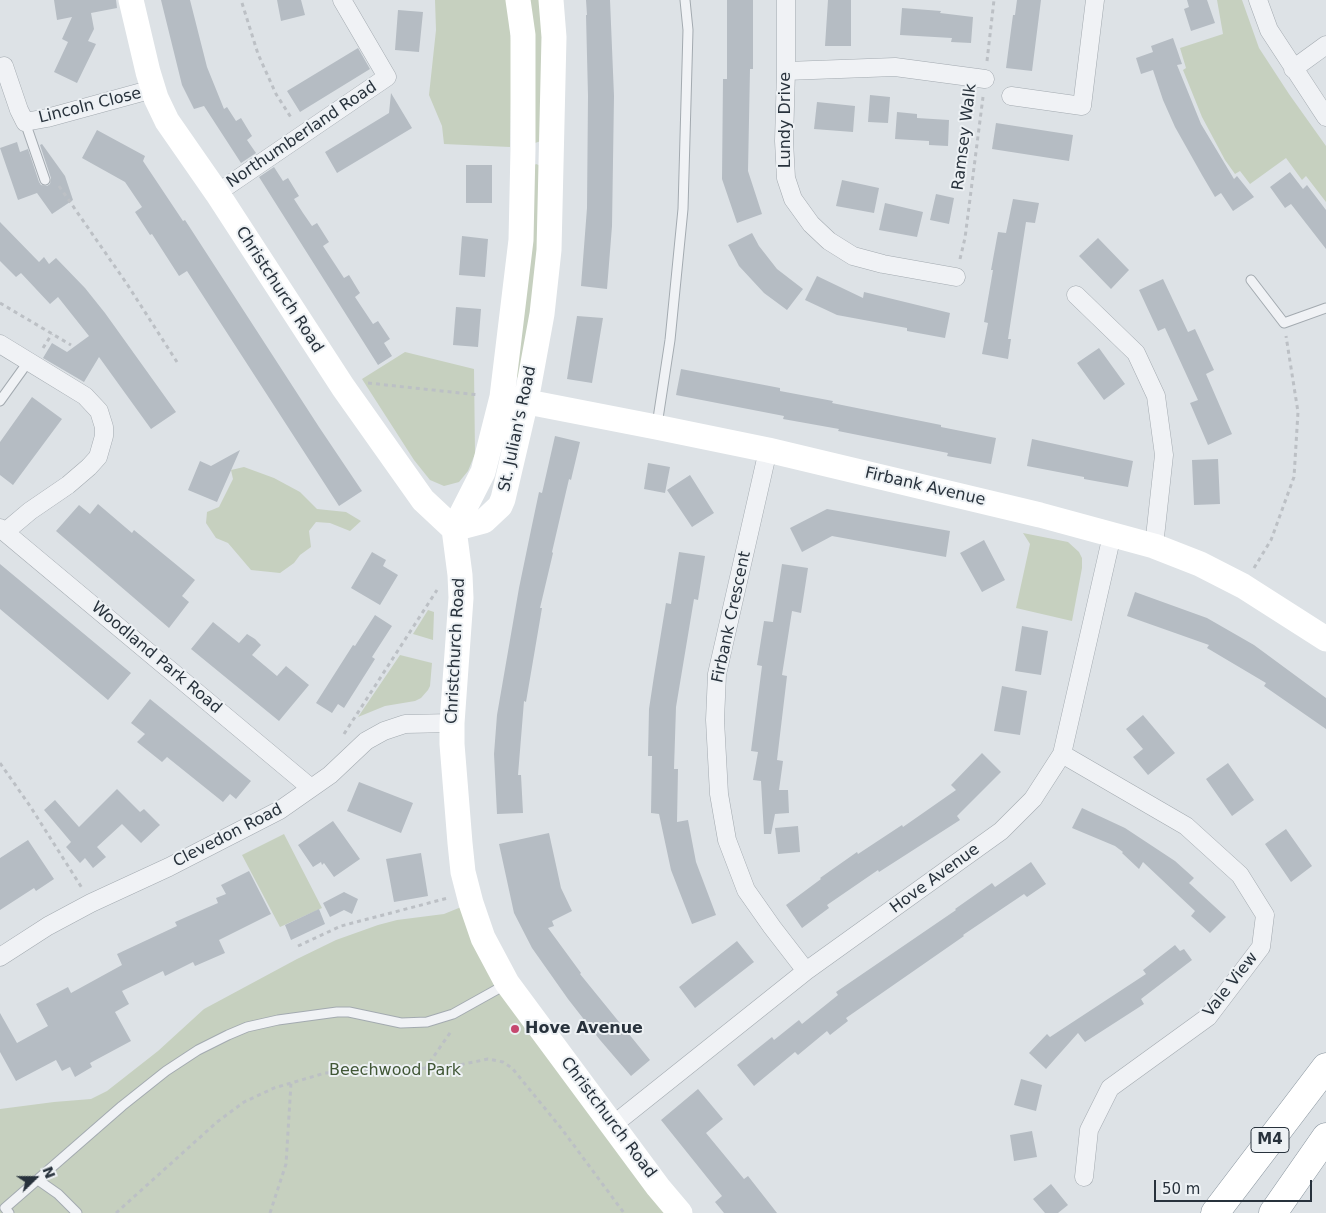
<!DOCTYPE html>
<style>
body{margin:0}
#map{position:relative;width:1326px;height:1213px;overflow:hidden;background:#dde2e6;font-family:"DejaVu Sans",sans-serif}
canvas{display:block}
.north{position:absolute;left:10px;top:1153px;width:50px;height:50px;-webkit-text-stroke:4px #edf1f4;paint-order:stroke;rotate:68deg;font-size:14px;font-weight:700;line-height:20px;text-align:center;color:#28323c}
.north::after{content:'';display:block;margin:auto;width:18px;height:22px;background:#28323c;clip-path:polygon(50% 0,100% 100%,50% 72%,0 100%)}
.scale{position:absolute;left:1154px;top:1180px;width:158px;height:22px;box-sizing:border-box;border:2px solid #28323c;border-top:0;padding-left:6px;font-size:15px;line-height:18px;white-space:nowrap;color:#28323c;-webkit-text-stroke:4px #edf1f4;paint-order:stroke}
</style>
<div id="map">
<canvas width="1326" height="1213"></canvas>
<div class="north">N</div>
<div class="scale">50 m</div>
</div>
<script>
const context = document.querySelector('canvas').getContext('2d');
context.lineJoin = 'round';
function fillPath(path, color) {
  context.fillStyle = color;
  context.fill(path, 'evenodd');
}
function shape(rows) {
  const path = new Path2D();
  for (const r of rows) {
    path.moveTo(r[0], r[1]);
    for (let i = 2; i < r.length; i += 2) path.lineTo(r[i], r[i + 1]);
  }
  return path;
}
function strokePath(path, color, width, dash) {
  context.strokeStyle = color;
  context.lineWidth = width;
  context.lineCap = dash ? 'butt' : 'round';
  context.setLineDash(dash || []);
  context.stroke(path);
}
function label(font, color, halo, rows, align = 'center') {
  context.font = font + ' "DejaVu Sans",sans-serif';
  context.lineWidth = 4;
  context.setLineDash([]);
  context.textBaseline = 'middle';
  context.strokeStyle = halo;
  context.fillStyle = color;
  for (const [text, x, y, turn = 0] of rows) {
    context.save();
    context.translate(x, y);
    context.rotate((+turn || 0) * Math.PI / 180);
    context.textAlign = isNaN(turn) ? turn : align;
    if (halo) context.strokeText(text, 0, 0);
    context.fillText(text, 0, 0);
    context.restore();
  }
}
fillPath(shape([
 [435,0,507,0,512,51,510,147,444,144,442,126,429,95,436,30],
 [528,0,541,0,544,21,541,141,535,143],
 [1217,0,1242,0,1259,48,1289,94,1326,146,1326,202,1306,176,1302,180,1286,158,1250,184,1240,171,1235,174,1225,160,1202,117,1183,70,1186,68,1180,48,1223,34],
 [536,164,541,166,544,170,529,347,518,378,515,375,532,167],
 [405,352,474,369,475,454,468,471,459,482,444,486,430,480,414,460,362,379],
 [244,467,274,478,300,492,317,509,346,512,361,521,350,531,330,523,316,522,309,531,311,547,300,555,294,563,280,573,251,570,228,543,216,538,206,523,207,512,219,507,233,479,231,470],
 [1023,533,1068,542,1079,552,1082,558,1082,568,1072,621,1016,608,1030,544],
 [428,610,434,612,433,640,413,634],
 [400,655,432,663,430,686,428,690,421,698,415,701,385,706,358,717],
 [284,834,322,908,280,927,242,855],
 [471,903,483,938,680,1213,0,1213,0,1109,54,1102,91,1099,107,1091,158,1051,204,1009,297,959,336,940,378,925,397,920,444,914]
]), '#c6d0bf');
fillPath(shape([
 [54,0,116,0,117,8,91,13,94,29,88,41,96,44,77,83,54,72,68,42,62,39,72,17,57,20],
 [161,0,190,0,207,67,224,109,227,107,236,121,241,118,252,136,247,140,256,153,241,163,204,106,194,109,182,85],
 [277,0,301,0,305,15,281,21],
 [586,0,610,0,614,96,612,226,607,289,581,286,587,208,588,96,586,15,587,15],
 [727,0,753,0,753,69,750,69,748,171,762,214,737,223,722,179,723,79,727,79],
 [828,0,851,0,851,46,825,46],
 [1017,0,1041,0,1032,71,1006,68,1013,15,1015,15],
 [1187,0,1207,0,1215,23,1191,31,1184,9,1189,7],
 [902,8,941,11,940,13,973,17,971,43,951,42,952,38,900,35],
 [398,10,423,12,419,52,395,50],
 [1173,38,1182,64,1177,65,1201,124,1234,179,1237,176,1254,197,1233,211,1221,193,1215,197,1202,175,1175,127,1163,100,1153,70,1141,74,1136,58,1153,52,1151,46],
 [358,48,370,69,300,112,287,91],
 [391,93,412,128,337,173,325,152,389,113],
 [870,95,890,97,888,123,868,122],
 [817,102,855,106,853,132,814,129],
 [897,112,917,114,917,118,949,120,948,146,929,145,929,141,895,139],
 [996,123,1073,135,1069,161,992,149],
 [97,130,145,156,143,161,183,221,185,220,319,427,362,491,339,506,187,271,179,276,152,234,150,235,135,212,142,207,125,182,82,158],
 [17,142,20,152,28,149,39,182,41,185,47,186,50,184,51,178,40,145,42,144,65,176,73,200,52,214,37,193,18,200,0,148],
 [466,165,492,165,492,203,466,203],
 [274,167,283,181,288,178,299,196,294,199,303,213,312,226,317,223,329,242,323,246,344,278,349,275,360,293,355,297,373,324,378,321,390,339,384,343,392,356,378,365,259,177],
 [1290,172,1303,189,1307,185,1326,210,1326,249,1291,204,1285,208,1270,187],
 [842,180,879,188,874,213,836,206],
 [936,194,954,198,949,224,930,220],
 [1013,199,1039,203,1035,223,1026,222,1008,339,1011,339,1008,359,982,354,988,323,984,322,993,270,991,270,998,232,1006,233],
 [885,203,923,212,917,237,879,230],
 [0,222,39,262,44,257,49,264,56,258,85,288,105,313,176,412,151,429,99,357,84,382,43,358,52,343,67,352,89,336,58,297,50,304,21,273,16,277,0,261],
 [752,233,759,246,777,269,803,289,787,310,764,293,739,266,728,245],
 [462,236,488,239,485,277,459,275],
 [1098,238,1129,270,1111,289,1079,256],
 [817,276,863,298,864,292,950,313,945,338,907,331,907,328,837,315,805,300],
 [1163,279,1188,332,1195,329,1214,370,1206,374,1232,434,1208,445,1190,403,1198,400,1165,328,1158,331,1139,290],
 [456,307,481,309,478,347,453,345],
 [577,316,603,318,592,383,567,379],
 [1099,348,1125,384,1104,400,1077,363],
 [681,369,780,388,780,391,833,401,832,403,941,425,941,427,996,438,991,464,947,456,948,453,838,431,839,429,783,419,784,416,676,395],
 [32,397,62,419,13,485,0,475,0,442],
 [555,436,580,442,571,480,569,479,552,552,553,553,540,608,542,608,526,702,524,701,518,775,521,775,523,813,497,814,494,754,497,715,519,588,531,530,539,492,542,493],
 [1032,439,1133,461,1128,487,1084,479,1084,477,1027,466],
 [240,450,217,502,188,490,200,461,211,466],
 [1218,459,1220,504,1194,505,1192,460],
 [648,463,670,467,665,493,644,489],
 [690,475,714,513,692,527,667,490],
 [98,504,132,533,134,530,195,580,182,596,189,602,169,628,56,531,79,505,90,514],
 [827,509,950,531,946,557,832,536,802,552,790,528],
 [984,540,1005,580,982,592,960,553],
 [372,552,386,560,383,566,398,575,380,605,351,588],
 [679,552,705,556,698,600,694,599,676,707,674,769,678,769,677,822,688,820,696,862,716,915,692,924,671,870,659,814,651,813,652,756,648,756,649,709,654,676,666,603,671,604],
 [0,564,131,673,108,700,0,609],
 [782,564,808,568,801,613,792,611,782,675,787,676,777,760,783,761,779,790,788,790,789,813,775,814,771,834,764,834,761,781,753,780,758,752,751,751,762,666,757,665,764,621,773,622],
 [1135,592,1207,618,1254,645,1326,698,1326,729,1264,686,1266,683,1207,648,1209,645,1127,616],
 [375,615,392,626,372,657,375,659,344,708,338,704,332,713,316,703,353,645,355,646],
 [213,622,239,643,247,634,255,639,261,645,252,655,277,676,286,666,309,685,279,721,191,649],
 [1022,626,1048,631,1041,675,1015,671],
 [1002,686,1027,691,1020,735,994,731],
 [150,699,251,781,236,799,230,794,223,802,167,757,162,762,137,742,145,734,131,723],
 [1143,715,1175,753,1148,775,1133,757,1143,749,1126,729],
 [982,753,1001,772,957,816,960,820,879,872,878,870,827,905,829,908,802,928,786,905,821,879,820,878,857,852,858,854,902,825,903,827,956,790,951,785],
 [1228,763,1254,800,1232,816,1206,779],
 [359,782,413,803,401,833,347,811],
 [117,789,140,812,144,809,160,825,141,843,122,824,97,847,106,857,93,868,85,858,80,863,66,847,71,842,44,810,55,800,79,827],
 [1082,808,1125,828,1175,861,1194,878,1189,883,1226,917,1210,933,1191,916,1195,911,1143,862,1139,869,1122,853,1123,852,1115,846,1072,828],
 [333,821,360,859,334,877,324,863,322,865,321,862,313,867,298,845],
 [798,826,800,852,778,854,775,828],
 [1286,829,1312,866,1291,882,1265,844],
 [549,833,561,888,572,911,552,921,554,926,548,928,581,973,580,974,650,1060,631,1076,600,1040,568,999,532,948,514,913,499,844],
 [28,840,54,879,36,891,34,888,0,910,0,858],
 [421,853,428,896,394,902,386,859],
 [1031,862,1046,884,1027,897,1024,894,963,935,964,936,846,1018,848,1021,830,1035,827,1031,798,1055,795,1052,754,1086,737,1065,772,1037,774,1040,799,1020,802,1024,838,995,836,992,956,910,955,909,992,883,995,887],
 [249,871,271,914,219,940,225,953,195,966,193,962,165,976,163,971,122,991,129,1004,115,1012,131,1041,90,1063,92,1067,75,1077,70,1067,62,1071,56,1060,16,1081,0,1052,0,1013,17,1043,48,1026,36,1004,68,987,71,993,122,965,117,954,177,926,175,922,218,903,216,898,226,894,221,885],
 [344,892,358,899,352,914,344,910,330,917,323,903],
 [319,909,325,924,291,940,285,925],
 [737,941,754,962,695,1008,679,987],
 [1175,945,1180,951,1184,949,1192,960,1141,999,1144,1004,1085,1042,1078,1033,1046,1069,1029,1053,1047,1034,1050,1037,1146,974,1143,970],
 [1021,1079,1042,1085,1036,1111,1014,1105],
 [698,1089,723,1119,706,1133,744,1179,748,1176,777,1213,724,1213,715,1202,722,1196,661,1120],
 [1032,1131,1037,1157,1014,1161,1010,1135],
 [1051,1184,1068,1205,1058,1213,1045,1213,1033,1199]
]), '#b5bcc3');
const lane = shape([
 [25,122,45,180],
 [1251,280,1284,323,1326,308],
 [0,401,28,362],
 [657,425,670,340,683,209,688,30,685,0],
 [38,1180,58,1194,77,1213],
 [9,1213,5,1208,122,1106,166,1071,198,1050,228,1035,247,1027,278,1020,337,1012,349,1012,401,1023,427,1022,453,1014,505,985]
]);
const street = shape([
 [786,0,786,71,784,141,786,178,793,199,811,224,829,241,853,256,883,264,956,277],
 [1258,0,1269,30,1326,117],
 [4,66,19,110,25,122,47,118,153,89],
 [1293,69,1326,45],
 [786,71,895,67,985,79],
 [1011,96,1082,106,1095,0],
 [217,193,387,77,342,0],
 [1076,295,1136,353,1156,396,1164,455,1154,546],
 [0,344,85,396,99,411,104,427,104,436,98,457,89,467,68,485,30,511,5,532],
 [768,450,717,674,715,720,719,794,727,840,746,890,772,927,806,971],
 [0,528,311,788],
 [1062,754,1186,826,1240,875,1265,915,1261,947,1208,1017,1110,1088,1089,1130,1084,1177],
 [0,957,48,926,91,903,169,867,280,810,330,775,366,741,384,731,405,724,452,723],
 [613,1125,806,971,1001,831,1033,799,1062,754,1112,535]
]);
const highway = shape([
 [1215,1213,1326,1067],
 [1273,1213,1326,1137]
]);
strokePath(lane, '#a3aab0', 11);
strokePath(street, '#a3aab0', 19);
strokePath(highway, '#86929c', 29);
strokePath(shape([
 [242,3,258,54,276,94,292,119],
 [987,61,994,0],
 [59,186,127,284,177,362],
 [960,259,965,238,983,97],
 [0,303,71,345],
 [43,348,52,334],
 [368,383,479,395],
 [1254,568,1271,540,1294,477,1298,412,1286,336],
 [344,734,437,590],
 [0,763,30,806,82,888],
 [298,946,341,926,448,898],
 [425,1069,452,1030],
 [116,1213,217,1122,244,1102,274,1088,325,1073,374,1069,445,1068,488,1059,503,1062,512,1068,561,1128,624,1213],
 [270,1213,286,1164,291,1083]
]), '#bcc0c5', 3, [4, 4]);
strokePath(lane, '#f0f2f5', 9);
strokePath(street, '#f0f2f5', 18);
strokePath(shape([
 [131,0,148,72,156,98,167,121,217,193,343,387,423,500,454,529,460,575,461,598,452,723,452,744,460,843,463,872,471,903,483,938,507,983,658,1187,680,1213],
 [502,397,656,427,768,450,1040,515,1154,546,1200,564,1243,586,1326,639],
 [454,529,484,521,500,506,503,499,526,401,542,314,549,250,554,37,551,0],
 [454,529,483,472,502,397,521,240,523,149,523,35,518,0]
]), '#fff', 25);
strokePath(highway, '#fff', 28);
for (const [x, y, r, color] of [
 [515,1029,5,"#c6486f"]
]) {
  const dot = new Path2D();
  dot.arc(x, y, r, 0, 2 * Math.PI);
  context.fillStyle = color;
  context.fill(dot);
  strokePath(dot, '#edf1f4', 2);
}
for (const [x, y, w] of [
 [1270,1140,38]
]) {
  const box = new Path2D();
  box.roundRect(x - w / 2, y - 12.5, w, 25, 4);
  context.fillStyle = '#edf1f4';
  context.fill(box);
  strokePath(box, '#28323c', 1);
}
label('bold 15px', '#28323c', null, [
 ["M4",1270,1140]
]);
label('16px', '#28323c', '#edf1f4', [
 ["Lincoln Close",90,106,-14],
 ["Lundy Drive",786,120,-90],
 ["Northumberland Road",302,135,-34],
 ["Ramsey Walk",965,137,-83],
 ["Christchurch Road",279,290,57],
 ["St. Julian's Road",518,429,-78],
 ["Firbank Avenue",925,487,13],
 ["Firbank Crescent",732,617,-78],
 ["Christchurch Road",456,651,-87],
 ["Woodland Park Road",156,658,40],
 ["Clevedon Road",228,836,-27],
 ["Hove Avenue",935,879,-36],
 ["Vale View",1231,985,-52],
 ["Christchurch Road",608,1118,53]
]);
label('bold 16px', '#28323c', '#edf1f4', [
 ["Hove Avenue",525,1029]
], 'left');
label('16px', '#415736', '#edf1f4', [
 ["Beechwood Park",395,1071]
]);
</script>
